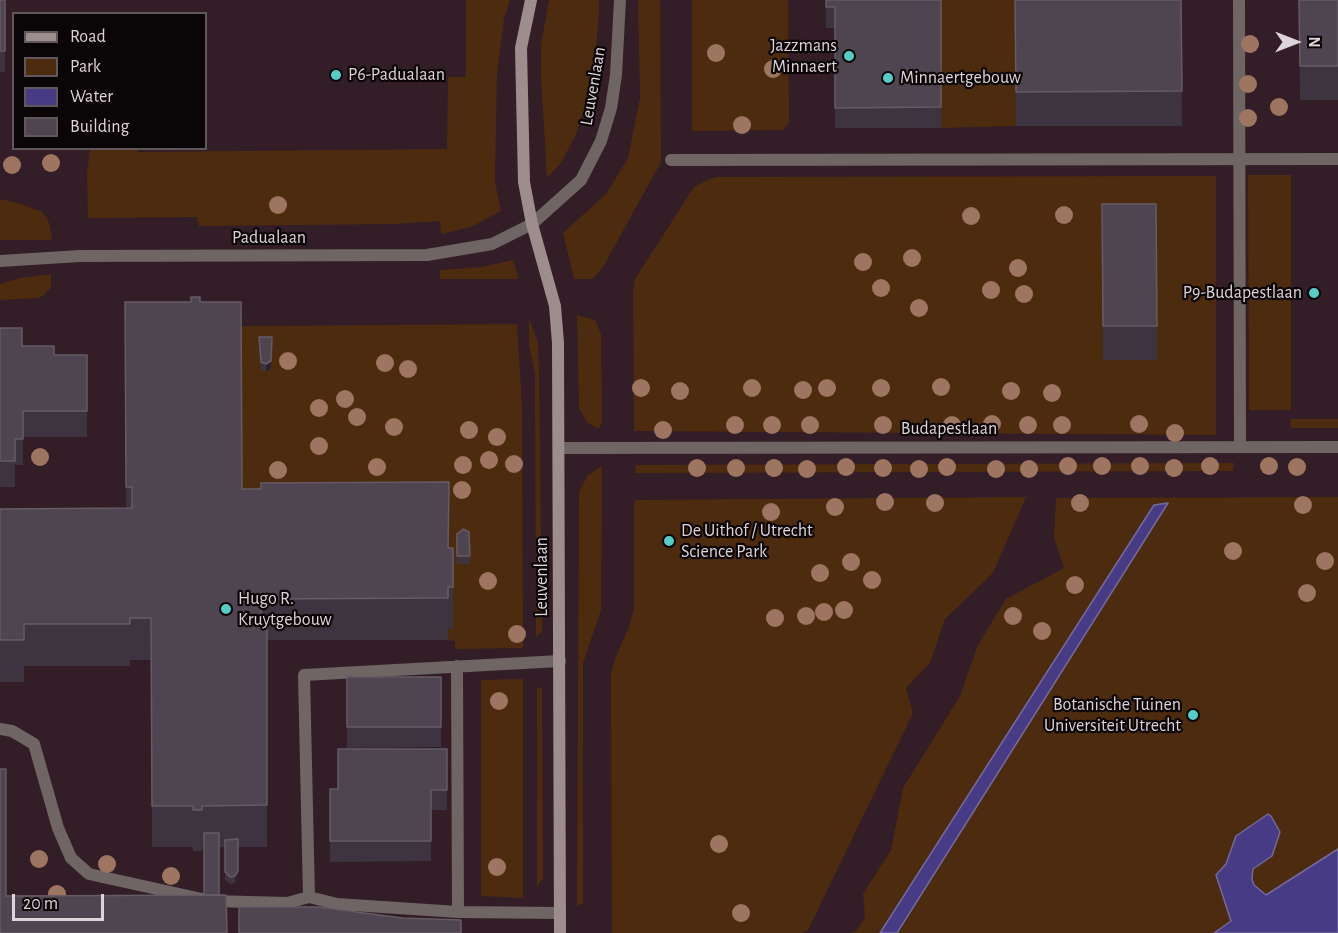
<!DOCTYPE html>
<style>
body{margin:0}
#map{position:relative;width:1338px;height:933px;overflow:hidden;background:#26171d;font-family:"Alegreya Sans",sans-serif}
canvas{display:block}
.legend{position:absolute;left:12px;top:12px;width:195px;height:138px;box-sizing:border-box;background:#0a0507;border:2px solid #5f575b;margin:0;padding:8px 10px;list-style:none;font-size:18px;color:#ded3d8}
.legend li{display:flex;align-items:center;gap:12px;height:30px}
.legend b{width:30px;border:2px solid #5f575b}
.north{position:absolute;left:1266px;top:12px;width:60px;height:60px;-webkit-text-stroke:4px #0a0507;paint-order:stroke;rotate:90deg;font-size:16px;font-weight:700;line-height:24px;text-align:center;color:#ded3d8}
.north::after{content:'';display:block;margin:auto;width:21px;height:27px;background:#ded3d8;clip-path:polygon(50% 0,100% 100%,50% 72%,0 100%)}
.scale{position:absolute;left:12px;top:894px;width:92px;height:27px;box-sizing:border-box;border:3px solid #ded3d8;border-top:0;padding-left:8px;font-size:18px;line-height:21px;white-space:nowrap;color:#ded3d8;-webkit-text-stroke:4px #0a0507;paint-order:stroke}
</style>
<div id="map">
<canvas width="1338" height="933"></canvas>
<ul class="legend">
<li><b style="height:8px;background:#9d8e8d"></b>Road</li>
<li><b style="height:16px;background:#4d2b0e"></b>Park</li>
<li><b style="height:16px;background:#473b85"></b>Water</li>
<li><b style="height:16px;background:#4f4550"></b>Building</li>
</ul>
<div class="north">N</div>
<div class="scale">20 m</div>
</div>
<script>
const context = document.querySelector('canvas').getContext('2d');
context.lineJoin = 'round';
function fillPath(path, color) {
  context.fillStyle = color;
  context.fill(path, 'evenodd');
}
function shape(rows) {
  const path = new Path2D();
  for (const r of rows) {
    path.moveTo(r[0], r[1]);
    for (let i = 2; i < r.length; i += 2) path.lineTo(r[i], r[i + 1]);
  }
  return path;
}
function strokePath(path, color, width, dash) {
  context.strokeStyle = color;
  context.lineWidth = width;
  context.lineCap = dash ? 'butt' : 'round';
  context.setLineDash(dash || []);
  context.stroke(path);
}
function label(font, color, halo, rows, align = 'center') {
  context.font = font + ' "Alegreya Sans",sans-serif';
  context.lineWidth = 4.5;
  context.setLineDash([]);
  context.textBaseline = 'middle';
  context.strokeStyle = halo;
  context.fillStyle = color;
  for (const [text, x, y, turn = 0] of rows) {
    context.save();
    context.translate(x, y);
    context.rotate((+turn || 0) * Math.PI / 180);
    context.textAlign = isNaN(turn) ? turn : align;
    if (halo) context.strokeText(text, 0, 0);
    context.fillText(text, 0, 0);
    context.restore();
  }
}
fillPath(shape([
 [0,0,1338,0,1338,933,0,933],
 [14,14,206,14,206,148,14,148]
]), '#331d27');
fillPath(shape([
 [466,0,510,0,504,19,497,72,495,182,501,211,471,227,441,234,440,221,396,224,199,226,197,217,88,218,87,173,90,149,137,149,138,152,447,149,448,77,466,77],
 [549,0,599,0,599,13,593,81,576,134,561,163,547,178,541,77,541,45],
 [638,0,660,0,661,162,603,267,593,279,574,279,563,233,606,194,628,158,640,98],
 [692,0,788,0,789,123,783,130,692,131],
 [941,0,1015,0,1016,126,941,128],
 [1248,175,1291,175,1291,410,1249,410],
 [1216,176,1216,435,634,431,633,292,635,279,694,187,709,179,717,177],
 [0,199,22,204,42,212,47,218,50,226,52,240,0,240],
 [513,260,519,279,440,279,440,270,482,267],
 [51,274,51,287,44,295,39,298,0,300,0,284,20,278],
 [577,315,595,320,601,334,602,423,598,429,587,422,579,408],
 [529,318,538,343,539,369,542,631,536,637,535,374,529,345],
 [517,324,522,407,523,648,455,649,455,641,448,640,448,629,242,531,191,344,125,344,125,327],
 [1290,419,1338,419,1338,428,1291,428],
 [1234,463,1233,471,635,473,636,465],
 [602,466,601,610,583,663,583,903,577,906,579,492,588,475],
 [1026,497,993,573,945,619,930,663,906,688,913,713,808,930,802,933,612,933,611,673,617,654,629,627,634,609,634,503,636,500],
 [1338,497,1338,933,897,933,1167,503,1154,505,880,933,850,933,856,931,865,917,863,894,891,850,903,788,960,696,978,645,1006,599,1064,568,1054,538,1056,498],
 [523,679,523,898,481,896,481,680],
 [537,687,542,689,543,878,537,887]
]), '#4d2b0e');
const water = shape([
 [1168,503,897,933,880,933,1154,505,1168,503],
 [1268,814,1271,816,1280,832,1272,856,1253,869,1252,879,1254,885,1266,895,1338,849,1338,933,1214,933,1231,921,1216,875,1226,864,1236,836,1268,814]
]);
fillPath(water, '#473b85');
strokePath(water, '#74699e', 1.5);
strokePath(shape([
 [1239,0,1240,447],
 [0,261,80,256,427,255,492,244,532,224,581,180,601,141,611,108,616,75,620,0],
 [560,661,304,675,309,897,337,904,458,912,560,913],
 [457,666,458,912],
 [0,729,12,731,34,744,58,828,71,858,89,874,211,901,287,903,309,897]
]), '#6e6564', 12);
strokePath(shape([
 [671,160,1338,159],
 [560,448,1338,447]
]), '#6e6564', 12);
strokePath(shape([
 [531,0,521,48,524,182,532,224,555,306,558,343,560,933]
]), '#9d8e8d', 12);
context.fillStyle = '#9d7560';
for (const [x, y] of [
 [1250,44],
 [716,53],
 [773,69],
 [1248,84],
 [1279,107],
 [1248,118],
 [742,125],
 [51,163],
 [12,165],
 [278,205],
 [1064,215],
 [971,216],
 [912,258],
 [863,262],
 [1018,268],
 [881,288],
 [991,290],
 [1024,294],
 [919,308],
 [288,361],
 [385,363],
 [408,369],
 [941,387],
 [641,388],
 [752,388],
 [827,388],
 [881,388],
 [803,390],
 [680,391],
 [1011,391],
 [1052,393],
 [345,399],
 [319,408],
 [357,417],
 [992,424],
 [1139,424],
 [735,425],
 [772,425],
 [810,425],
 [883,425],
 [952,425],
 [1028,425],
 [1062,425],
 [394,427],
 [469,430],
 [663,430],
 [1175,433],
 [497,437],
 [319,446],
 [40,457],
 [489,460],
 [514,464],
 [463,465],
 [1068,466],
 [1102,466],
 [1140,466],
 [1210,466],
 [1269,466],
 [377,467],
 [846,467],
 [947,467],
 [1297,467],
 [697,468],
 [736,468],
 [774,468],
 [883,468],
 [1174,468],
 [807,469],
 [919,469],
 [996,469],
 [1029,469],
 [278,470],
 [462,490],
 [885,502],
 [935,503],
 [1080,503],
 [1303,505],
 [835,507],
 [771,512],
 [1233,551],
 [1325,561],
 [851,562],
 [820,573],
 [872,580],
 [488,581],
 [1075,585],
 [1307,593],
 [844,610],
 [824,612],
 [806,616],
 [1013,616],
 [775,618],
 [1042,631],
 [517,634],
 [499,701],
 [719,844],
 [39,859],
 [107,864],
 [497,867],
 [171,876],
 [57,894],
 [741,913]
]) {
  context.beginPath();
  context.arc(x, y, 9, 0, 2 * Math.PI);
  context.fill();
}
fillPath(shape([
 [0,0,5,0,5,72,0,72],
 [826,0,941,0,941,128,835,128,835,28,826,28],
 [1015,0,1181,0,1182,126,1016,126],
 [1299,0,1338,0,1338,100,1300,100],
 [1102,204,1156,204,1157,360,1103,360],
 [191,297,200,297,200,302,241,302,242,489,261,489,261,483,449,482,449,548,453,548,453,629,448,629,448,640,267,640,267,847,238,847,238,878,235,883,230,884,225,880,225,847,219,847,219,895,226,895,227,933,0,933,0,769,6,769,6,896,204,895,204,847,202,847,202,851,193,851,193,847,152,847,151,660,130,660,130,666,24,666,24,682,0,682,0,509,126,508,125,302,191,302],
 [0,328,22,346,54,355,87,355,87,437,23,437,23,465,15,465,15,487,0,487],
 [259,344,271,368,266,372,261,370],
 [469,532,470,564,457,564,457,534],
 [347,677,441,677,441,747,347,748],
 [447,749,447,810,431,810,431,861,330,862,330,789,338,789]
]), '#3e343f');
fillPath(shape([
 [272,337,271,368,266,372,266,364],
 [238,871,238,878,235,883,235,876]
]), '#2d212b');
const building = shape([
 [0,0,5,0,5,51,0,51,0,0],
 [826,0,941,0,941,107,835,108,835,7,826,7,826,0],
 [1015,0,1181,0,1182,91,1016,92,1015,0],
 [1299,0,1338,0,1338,66,1300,66,1299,0],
 [1102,204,1156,204,1157,326,1103,326,1102,204],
 [191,297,200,297,200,302,241,302,242,489,261,489,261,483,449,482,448,548,453,548,453,587,448,587,448,598,261,599,261,619,267,619,267,805,202,806,202,810,193,810,193,806,152,806,151,618,130,618,130,624,24,624,24,640,0,640,0,509,132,508,132,487,126,487,125,302,191,302,191,297],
 [0,328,22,328,22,346,54,346,54,355,87,355,87,411,23,411,23,439,15,439,15,461,0,461,0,328],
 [259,337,272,337,271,361,266,364,261,362,259,337],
 [463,529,469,532,470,556,457,556,457,534,463,529],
 [347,677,441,677,441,727,347,727,347,677],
 [338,749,447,749,447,790,431,790,431,841,330,841,330,789,338,789,338,749],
 [0,769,6,769,6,896,226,895,227,933,0,933,0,769],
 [204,833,219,833,219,895,204,895,204,833],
 [238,839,238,871,235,876,230,877,225,872,225,840,238,839],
 [239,907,319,907,402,918,461,920,461,933,239,933,239,907]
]);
fillPath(building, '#4f4550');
strokePath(building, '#665b65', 1.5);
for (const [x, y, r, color] of [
 [849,56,6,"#55cdc6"],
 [336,75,6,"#55cdc6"],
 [888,78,6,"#55cdc6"],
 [1314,293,6,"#55cdc6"],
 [669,541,6,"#55cdc6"],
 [226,609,6,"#55cdc6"],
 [1193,715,6,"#55cdc6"]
]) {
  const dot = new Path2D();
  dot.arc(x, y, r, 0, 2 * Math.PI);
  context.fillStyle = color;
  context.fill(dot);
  strokePath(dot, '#0a0507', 2);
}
label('18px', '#ded3d8', '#0a0507', [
 ["Jazzmans",837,46,"right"],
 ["Minnaert",837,67,"right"],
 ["P6-Padualaan",348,75],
 ["Minnaertgebouw",900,78],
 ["P9-Budapestlaan",1302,293,"right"],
 ["De Uithof / Utrecht",681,531],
 ["Science Park",681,552],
 ["Hugo R.",238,599],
 ["Kruytgebouw",238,620],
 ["Botanische Tuinen",1181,705,"right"],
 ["Universiteit Utrecht",1181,726,"right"]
], 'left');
label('18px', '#ded3d8', '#0a0507', [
 ["Leuvenlaan",593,86,-80],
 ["Padualaan",269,238],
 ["Budapestlaan",949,429],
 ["Leuvenlaan",542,577,-90]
]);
</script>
